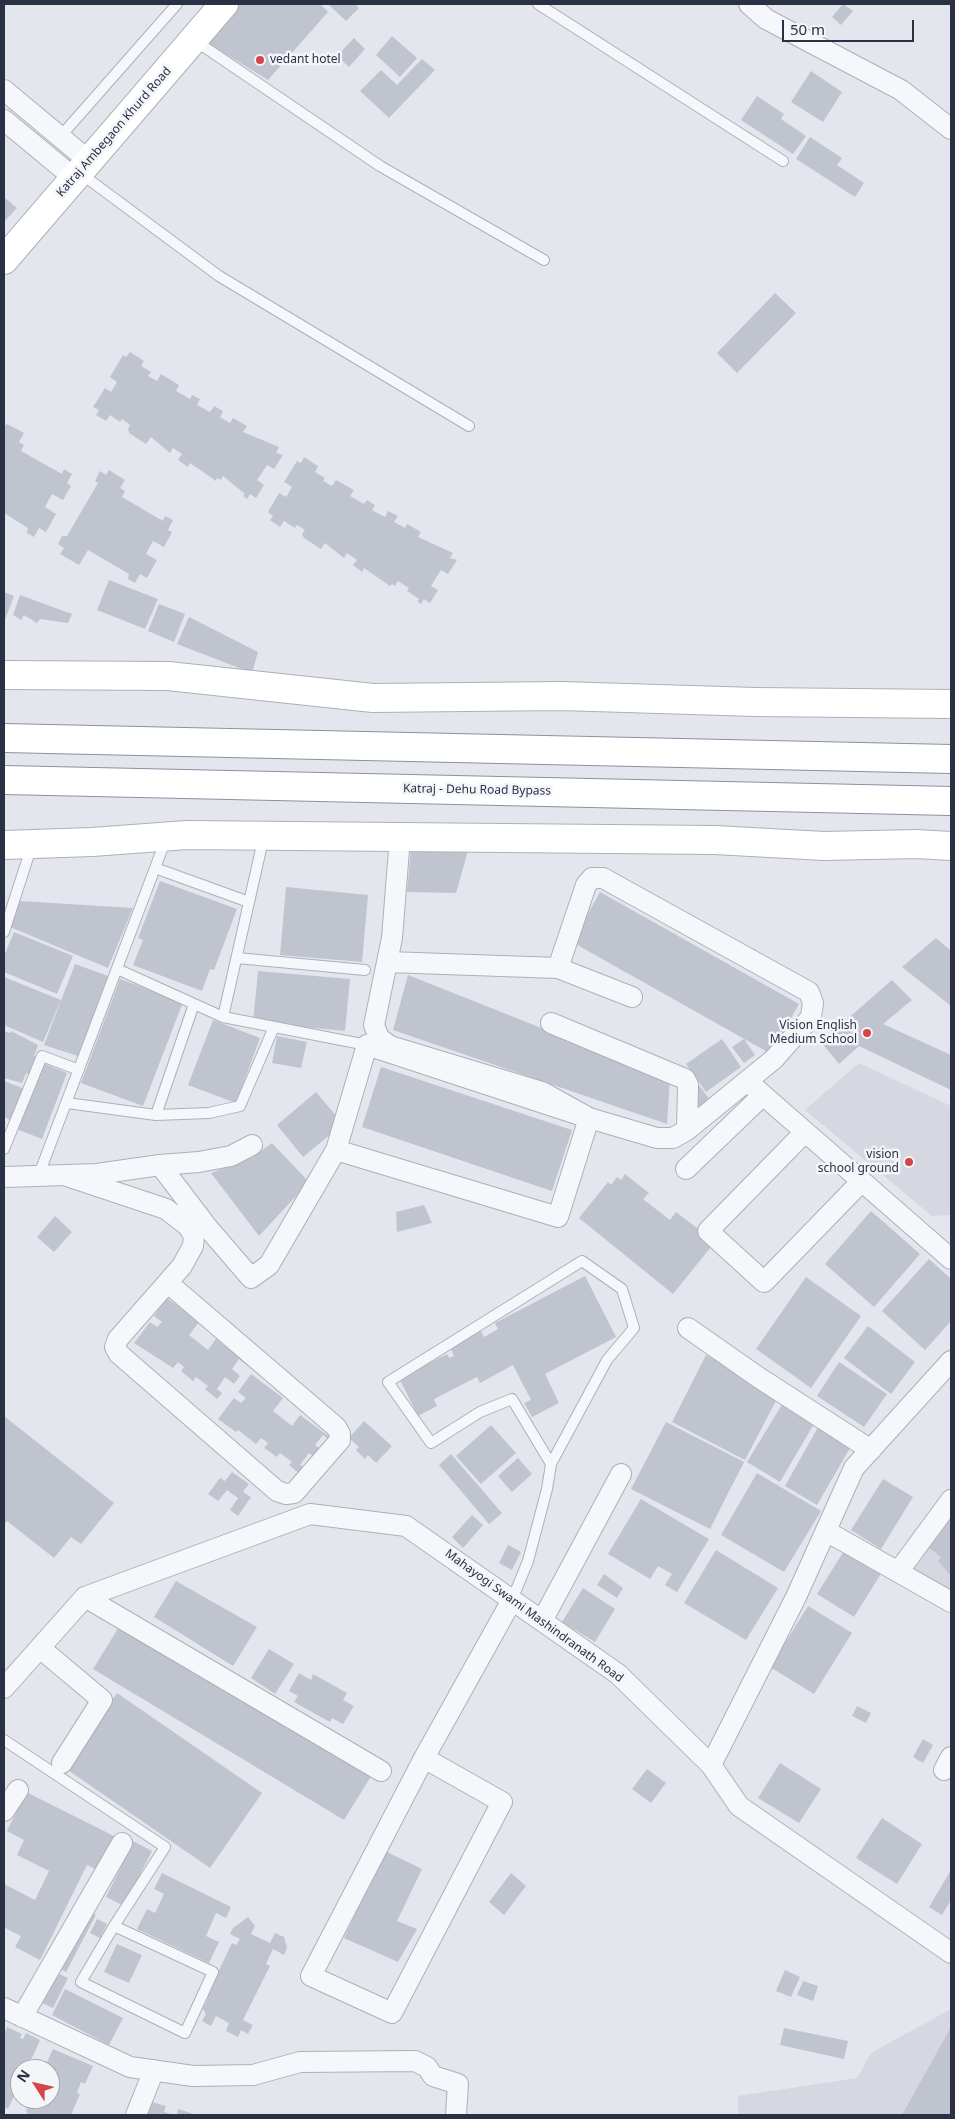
<!DOCTYPE html>
<style>
body{margin:0}
#map{position:relative;width:955px;height:2119px;overflow:hidden;background:#e3e6ec;font-family:"Noto Sans",sans-serif}
canvas{display:block}
.frame{position:absolute;inset:0;border:5px solid #2a3145;pointer-events:none}
.north{position:absolute;left:10px;top:2059px;width:50px;height:50px;box-sizing:border-box;background:#f3f5f9;border:1px solid #a3a7b1;border-radius:50%;rotate:305deg;font-size:14px;font-weight:700;line-height:20px;text-align:center;color:#2a3145}
.north::after{content:'';display:block;margin:auto;width:18px;height:22px;background:#d54448;clip-path:polygon(50% 0,100% 100%,50% 72%,0 100%)}
.scale{position:absolute;left:782px;top:20px;width:132px;height:22px;box-sizing:border-box;border:2px solid #2a3145;border-top:0;padding-left:6px;font-size:15px;line-height:18px;white-space:nowrap;color:#2a3145;-webkit-text-stroke:4px #f3f5f9;paint-order:stroke}
</style>
<div id="map">
<canvas width="955" height="2119"></canvas>
<div class="frame"></div>
<div class="north">N</div>
<div class="scale">50 m</div>
</div>
<script>
const context = document.querySelector('canvas').getContext('2d');
context.lineJoin = 'round';
function fillPath(path, color) {
  context.fillStyle = color;
  context.fill(path, 'evenodd');
}
function shape(rows) {
  const path = new Path2D();
  for (const r of rows) {
    path.moveTo(r[0], r[1]);
    for (let i = 2; i < r.length; i += 2) path.lineTo(r[i], r[i + 1]);
  }
  return path;
}
function strokePath(path, color, width, dash) {
  context.strokeStyle = color;
  context.lineWidth = width;
  context.lineCap = dash ? 'butt' : 'round';
  context.setLineDash(dash || []);
  context.stroke(path);
}
function label(font, color, halo, rows, align = 'center') {
  context.font = font + ' "Noto Sans",sans-serif';
  context.lineWidth = 5;
  context.setLineDash([]);
  context.textBaseline = 'middle';
  context.strokeStyle = halo;
  context.fillStyle = color;
  for (const [text, x, y, turn = 0] of rows) {
    context.save();
    context.translate(x, y);
    context.rotate((+turn || 0) * Math.PI / 180);
    context.textAlign = isNaN(turn) ? turn : align;
    if (halo) context.strokeText(text, 0, 0);
    context.fillText(text, 0, 0);
    context.restore();
  }
}
fillPath(shape([
 [859,1063,951,1106,951,1215,932,1216,805,1110],
 [951,1487,951,1594,898,1564],
 [951,2009,951,2115,738,2115,738,2096,857,2078,871,2053]
]), '#d5d8e1');
fillPath(shape([
 [232,4,320,4,328,12,268,80,201,39],
 [328,4,355,4,359,8,346,21],
 [843,4,853,11,841,25,832,17],
 [392,36,417,58,400,77,376,55],
 [354,38,365,49,349,67,337,56],
 [422,59,435,70,389,118,360,91,381,70,397,85],
 [811,71,842,92,823,122,791,102],
 [757,96,784,114,781,119,806,136,793,154,741,120],
 [810,137,842,158,837,165,864,183,855,197,796,159],
 [4,197,17,208,4,222],
 [775,293,796,313,737,373,717,353],
 [130,352,144,361,141,366,151,372,148,376,157,381,161,374,179,385,176,391,190,399,192,395,200,399,197,405,210,412,214,406,223,411,220,417,230,423,233,418,247,426,243,432,279,447,276,453,283,455,274,469,267,465,257,480,264,485,256,498,250,494,247,499,243,496,245,494,223,476,221,480,217,478,216,481,190,463,188,467,178,460,182,454,173,448,170,453,151,437,146,444,129,433,128,429,130,425,122,419,120,422,110,415,106,421,96,415,99,410,93,407,105,388,111,392,117,382,110,377,123,355,126,357],
 [7,424,24,433,19,442,24,445,21,451,62,474,64,469,72,474,67,483,71,486,63,500,52,494,45,507,56,514,46,532,39,528,34,537,27,533,28,528,4,513,4,427],
 [304,457,318,466,315,472,325,478,323,481,332,486,336,480,354,490,350,496,364,504,367,500,375,505,372,510,385,517,388,511,398,516,394,522,405,528,407,524,421,532,418,537,453,553,450,558,457,560,448,574,441,570,431,586,438,590,430,603,424,599,421,604,417,601,419,599,407,591,409,588,398,581,395,586,392,584,390,586,364,568,362,572,353,565,357,560,347,553,344,558,325,543,321,549,304,538,302,534,305,530,297,525,295,528,284,521,280,527,270,520,273,516,268,512,279,493,286,497,292,487,284,482,297,461,301,463],
 [109,470,125,480,120,488,125,491,122,497,163,521,165,516,173,520,168,530,172,532,164,547,153,541,146,554,157,560,147,578,140,574,135,583,128,579,129,574,88,550,79,565,60,554,64,548,58,544,62,536,67,536,98,483,95,481,100,471,106,475],
 [109,580,158,599,145,629,97,610],
 [4,592,14,596,4,622],
 [20,595,72,614,68,623,40,619,37,623,24,615,21,620,13,615],
 [159,604,185,614,174,642,148,631],
 [189,617,258,652,252,673,177,644],
 [411,848,468,851,456,893,407,892],
 [160,881,237,909,214,970,210,969,202,991,133,965,143,940,138,938],
 [286,887,368,895,362,962,280,955],
 [600,892,799,1004,771,1054,572,942],
 [20,901,133,908,108,968,10,927],
 [14,932,73,956,57,994,4,972,4,956],
 [936,938,951,951,951,1006,902,967],
 [75,964,108,976,78,1056,44,1045],
 [258,971,350,979,345,1031,253,1022],
 [408,975,670,1079,667,1124,393,1030],
 [4,977,61,1000,43,1042,4,1025],
 [120,979,183,1002,143,1106,81,1083],
 [892,980,912,1000,883,1024,951,1055,951,1090,859,1046,839,1064,821,1042],
 [213,1020,260,1038,236,1103,188,1085],
 [4,1031,10,1033,11,1031,38,1045,34,1056,39,1058,31,1075,26,1073,22,1083,4,1078],
 [277,1036,307,1042,301,1068,272,1063],
 [722,1039,741,1067,706,1092,686,1064],
 [744,1039,755,1055,744,1063,732,1047],
 [43,1063,67,1073,42,1139,14,1128],
 [381,1067,572,1130,552,1191,362,1127],
 [4,1081,25,1089,12,1121,4,1117],
 [699,1085,712,1103,702,1110,689,1092],
 [316,1092,343,1124,303,1157,277,1125],
 [272,1143,309,1182,259,1236,211,1173,253,1157],
 [625,1174,649,1193,643,1199,670,1220,676,1212,715,1242,673,1294,579,1218,608,1182,611,1185,617,1177,621,1180],
 [424,1205,432,1223,397,1232,396,1212],
 [871,1211,920,1254,874,1307,825,1264],
 [55,1216,72,1232,54,1252,37,1237],
 [929,1259,951,1279,951,1321,925,1350,882,1311],
 [585,1276,616,1337,545,1374,559,1403,532,1417,524,1403,531,1400,513,1365,480,1383,477,1377,434,1399,437,1406,418,1416,399,1378,447,1354,449,1358,454,1356,450,1347,481,1331,484,1337,498,1329,495,1323],
 [806,1277,861,1316,811,1388,756,1349],
 [167,1298,199,1322,189,1335,208,1350,216,1339,250,1364,248,1366,239,1359,232,1369,240,1376,234,1384,225,1377,217,1389,222,1393,217,1399,205,1389,208,1386,196,1377,193,1381,181,1371,184,1367,178,1362,173,1368,134,1343,150,1322,157,1327,162,1322,154,1316],
 [868,1326,915,1362,891,1394,844,1358],
 [706,1355,780,1393,745,1460,672,1422],
 [839,1362,887,1394,864,1427,817,1396],
 [251,1374,283,1398,273,1411,292,1426,300,1415,334,1440,332,1442,323,1435,315,1445,324,1452,318,1460,309,1453,300,1465,306,1469,301,1475,289,1465,292,1462,280,1453,277,1457,264,1448,268,1443,261,1438,256,1444,238,1430,236,1432,218,1419,234,1398,241,1403,246,1398,238,1392],
 [786,1398,818,1417,780,1482,747,1462],
 [4,1416,114,1503,81,1544,71,1537,54,1558,7,1521,4,1525],
 [364,1421,392,1446,376,1463,368,1455,365,1459,356,1450,359,1447,349,1438],
 [666,1422,744,1462,710,1529,631,1489],
 [821,1422,854,1441,817,1505,785,1486],
 [491,1425,516,1453,481,1484,456,1456],
 [451,1454,502,1513,489,1524,439,1465],
 [518,1458,532,1474,512,1492,498,1476],
 [232,1472,249,1484,243,1492,251,1497,238,1516,230,1510,238,1498,227,1490,218,1501,208,1494,220,1478,225,1481],
 [757,1473,821,1511,784,1572,721,1535],
 [883,1479,913,1497,881,1549,851,1530],
 [641,1499,709,1539,677,1592,665,1585,672,1574,658,1566,650,1579,608,1554],
 [472,1515,483,1525,463,1548,452,1537],
 [951,1518,951,1576,938,1561,941,1557,929,1548],
 [508,1545,521,1552,512,1570,499,1563],
 [847,1546,884,1569,854,1617,817,1594],
 [716,1550,778,1588,746,1640,684,1603],
 [604,1574,623,1588,617,1598,597,1585],
 [176,1581,257,1627,233,1666,154,1617],
 [583,1588,615,1609,595,1642,562,1622],
 [808,1606,852,1633,814,1694,770,1667],
 [122,1622,373,1773,344,1820,93,1669],
 [269,1649,294,1664,275,1694,251,1678],
 [299,1673,311,1680,313,1674,347,1693,343,1700,354,1706,343,1724,332,1718,330,1722,294,1702,298,1696,289,1691],
 [117,1693,262,1793,210,1868,65,1768],
 [857,1706,871,1713,866,1723,852,1716],
 [923,1739,933,1745,923,1763,913,1757],
 [780,1763,821,1789,799,1823,758,1798],
 [647,1769,666,1783,651,1803,632,1789],
 [26,1792,116,1837,99,1871,87,1865,40,1960,15,1947,21,1936,5,1928,4,1932,4,1884,35,1900,49,1871,17,1855,24,1840,7,1831],
 [882,1818,922,1844,897,1884,856,1858],
 [129,1839,152,1851,124,1906,106,1897,122,1865,117,1862],
 [385,1851,422,1869,397,1921,417,1929,398,1962,344,1938],
 [951,1870,951,1900,942,1915,929,1907],
 [162,1873,231,1907,226,1918,216,1913,206,1936,219,1942,209,1963,137,1929,147,1909,155,1913,164,1894,154,1889],
 [511,1873,526,1886,504,1915,489,1902],
 [84,1909,96,1915,66,1972,55,1966],
 [248,1917,255,1926,251,1934,270,1943,275,1933,284,1937,287,1948,284,1955,273,1949,266,1964,270,1966,243,2020,253,2025,248,2034,241,2030,238,2037,226,2031,229,2023,216,2016,211,2026,202,2021,206,2014,203,2009,196,2009,200,2002,205,2005,208,1998,206,1997,232,1943,236,1945,240,1939,230,1934,233,1928],
 [97,1919,107,1924,100,1938,90,1933],
 [117,1944,142,1955,129,1983,104,1972],
 [785,1970,800,1977,791,1997,776,1991],
 [53,1971,68,1978,53,2008,38,2001],
 [803,1981,818,1986,813,2001,797,1995],
 [65,1989,123,2018,109,2045,52,2015],
 [7,2027,22,2034,20,2038,23,2039,26,2033,40,2040,31,2060,33,2061,30,2069,18,2066,14,2074,20,2077,20,2083,8,2109,4,2107,4,2034],
 [951,2027,951,2115,902,2115],
 [784,2028,848,2041,844,2059,780,2045],
 [53,2049,93,2066,85,2084,81,2082,77,2093,80,2094,71,2115,30,2115,26,2112,31,2099,50,2099,50,2069,44,2069],
 [148,2101,166,2106,164,2112,174,2115,140,2115],
 [178,2109,197,2115,177,2115]
]), '#c0c4cf');
const lane = shape([
 [538,4,783,161],
 [194,40,380,166,544,260],
 [60,137,177,4],
 [80,173,219,276,469,426],
 [264,836,223,1017,367,1045],
 [155,868,249,902],
 [4,932,32,845],
 [237,958,365,970],
 [117,969,223,1017],
 [67,1103,156,1115,209,1113,240,1106,274,1027],
 [156,1115,194,1004],
 [4,1149,42,1056,79,1070],
 [38,1177,166,839],
 [512,1600,528,1561,547,1489,551,1464,512,1399,480,1412,431,1443,388,1382,582,1261,622,1289,634,1328,607,1360,551,1464],
 [4,1740,165,1847,114,1926,81,1982,185,2033,213,1972,114,1926]
]);
const street = shape([
 [749,4,766,19,901,90,951,129],
 [4,90,89,161],
 [4,120,74,178],
 [400,837,392,938,374,1025,379,1038,390,1046,542,1092,589,1118,657,1138,673,1138,687,1130,774,1059,811,1017,813,1003,809,992,603,878,592,878,586,885,558,968,632,997],
 [388,962,558,968],
 [551,1023,685,1079,688,1085,687,1130],
 [367,1045,589,1118,558,1217,336,1150,367,1045],
 [755,1088,951,1259],
 [805,1132,708,1231,764,1282,862,1181],
 [160,1165,208,1228,251,1278,269,1265,336,1150],
 [686,1169,763,1095],
 [67,1176,166,1209,188,1226,194,1236,193,1246,182,1266,118,1339,115,1347,119,1354,277,1491,286,1494,294,1493,340,1440,340,1434,336,1427,168,1283],
 [4,1177,97,1174,160,1165,199,1162,231,1156,252,1145],
 [688,1328,758,1377,871,1450],
 [826,1531,951,1602],
 [898,1572,951,1500],
 [85,1597,381,1771],
 [542,1621,621,1474],
 [40,1648,102,1700,62,1763],
 [4,1688,85,1597,310,1514,406,1526,618,1674,711,1765,739,1806,951,1953],
 [424,1758,502,1802,392,2013,311,1976,424,1758,512,1600],
 [711,1765,796,1597,854,1468,951,1361],
 [944,1770,951,1757],
 [4,1811,18,1790],
 [4,2008,130,2067,193,2076,253,2075,300,2062,415,2061,427,2067,433,2076,458,2084,456,2115],
 [22,2017,122,1843],
 [136,2115,154,2070]
]);
const secondary = shape([
 [4,260,224,4],
 [4,675,168,676,373,698,561,696,755,702,951,704],
 [4,845,92,842,187,835,715,840,824,846,916,844,951,846]
]);
const highway = shape([
 [4,738,951,759],
 [4,780,951,801]
]);
strokePath(lane, '#acb0ba', 12);
strokePath(street, '#acb0ba', 22);
strokePath(secondary, '#acb0ba', 30);
strokePath(highway, '#8a91a3', 30);
strokePath(lane, '#f6f7fa', 10);
strokePath(street, '#f6f7fa', 20);
strokePath(secondary, '#fff', 28);
strokePath(highway, '#fff', 28);
for (const [x, y, r, color] of [
 [260,60,5,"#d54448"],
 [867,1033,5,"#d54448"],
 [909,1162,5,"#d54448"]
]) {
  const dot = new Path2D();
  dot.arc(x, y, r, 0, 2 * Math.PI);
  context.fillStyle = color;
  context.fill(dot);
  strokePath(dot, '#f3f5f9', 2);
}
label('12px', '#2a3145', '#f3f5f9', [
 ["vedant hotel",270,60,"left"],
 ["Vision English",857,1026],
 ["Medium School",857,1040],
 ["vision",899,1155],
 ["school ground",899,1169]
], 'right');
label('12px', '#2a3145', '#f3f5f9', [
 ["Katraj Ambegaon Khurd Road",114,132,-49],
 ["Katraj - Dehu Road Bypass",477,790,1],
 ["Mahayogi Swami Mashindranath Road",534,1616,36]
]);
</script>
